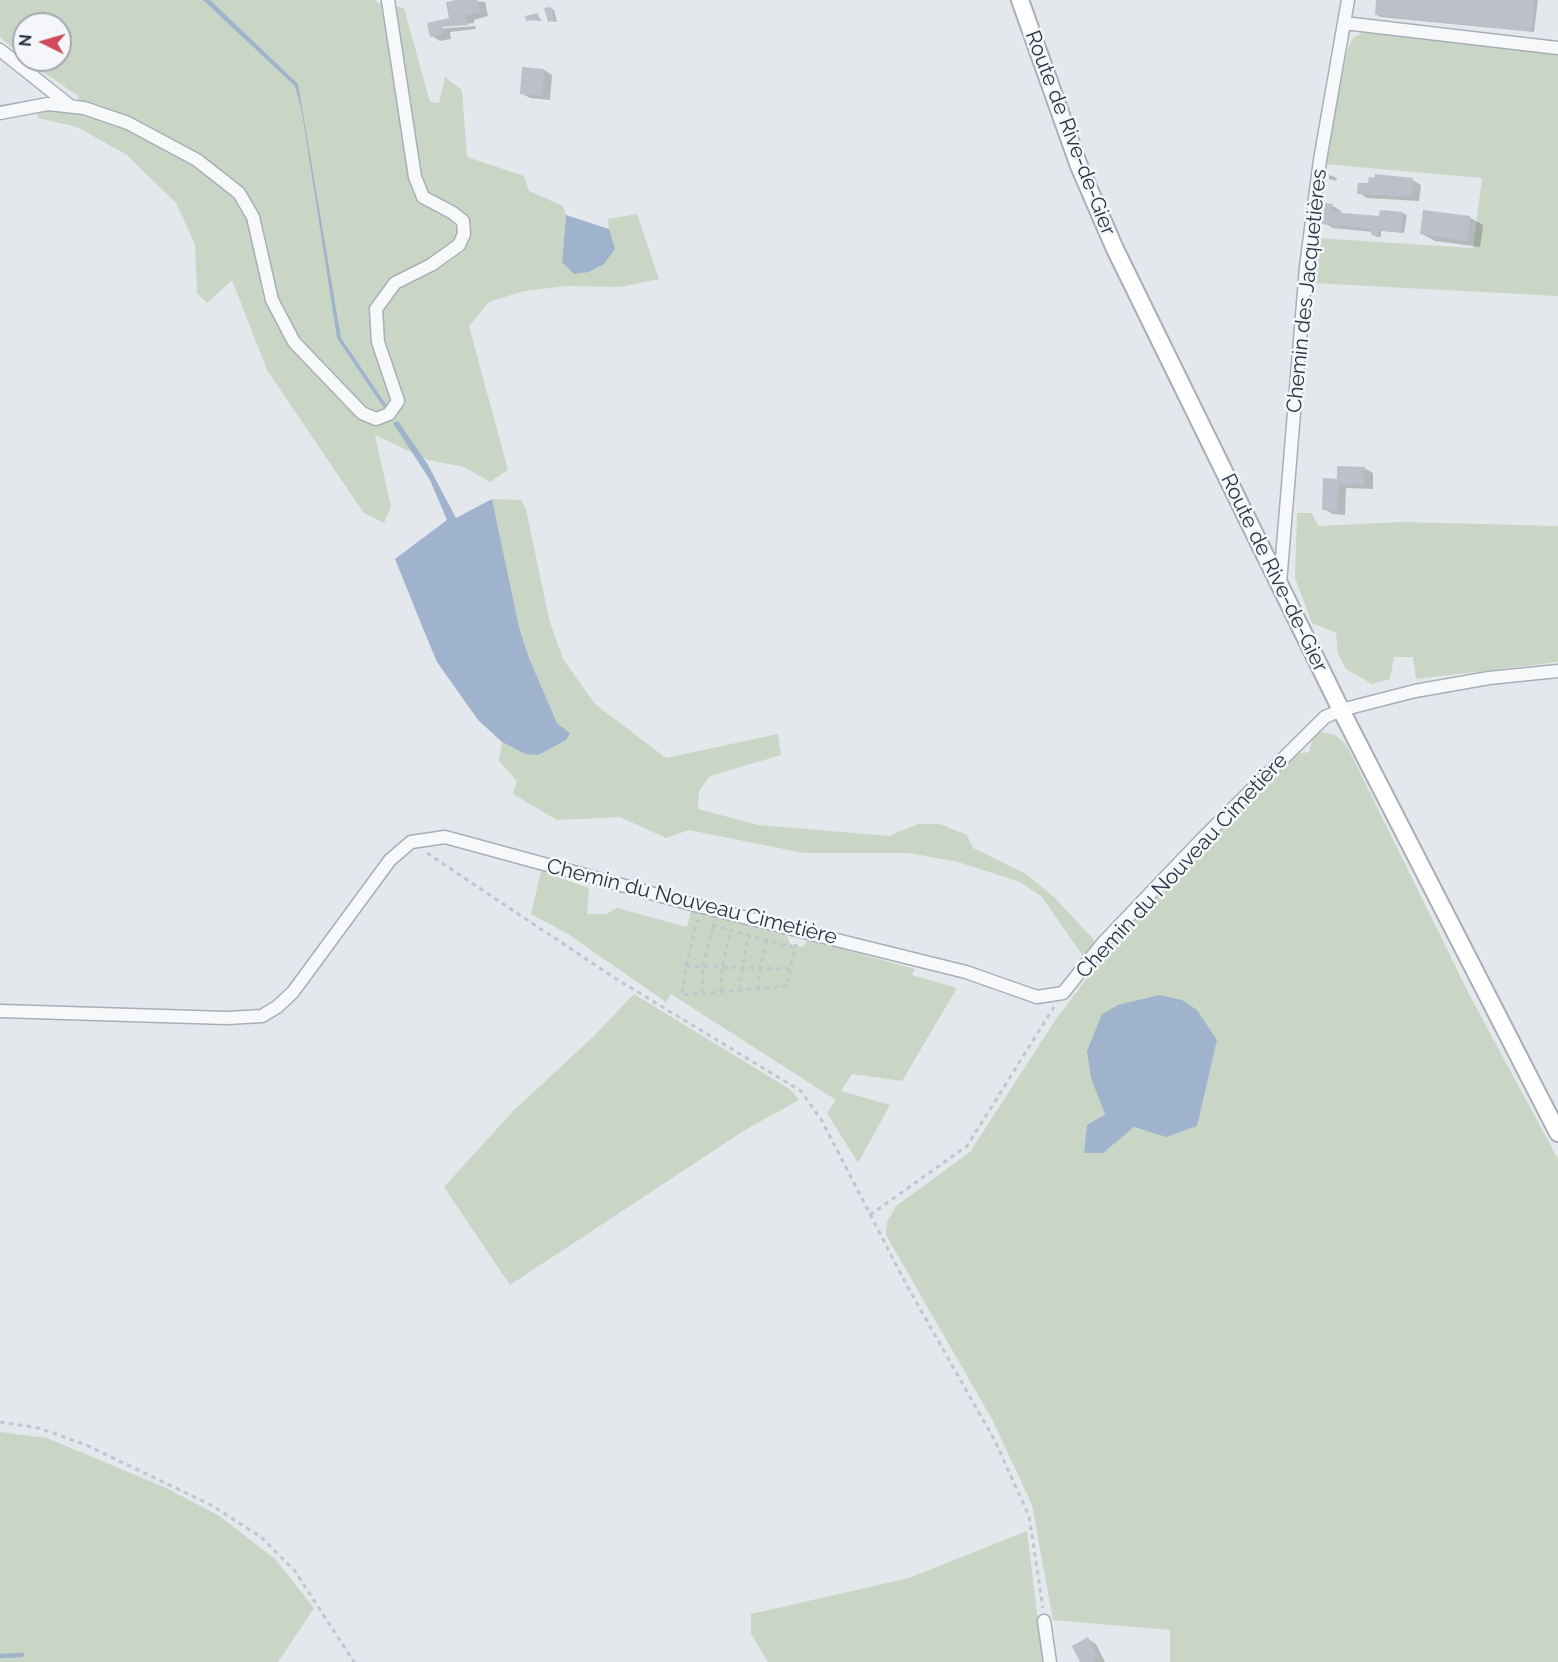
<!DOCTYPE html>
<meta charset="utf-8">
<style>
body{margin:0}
#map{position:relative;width:1558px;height:1662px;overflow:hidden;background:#e4e7ec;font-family:Raleway,sans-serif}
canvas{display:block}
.north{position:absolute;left:12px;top:12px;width:60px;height:60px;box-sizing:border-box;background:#f4f6f9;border:2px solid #a4a8b1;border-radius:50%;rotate:275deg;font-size:16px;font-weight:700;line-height:24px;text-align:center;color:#2b3445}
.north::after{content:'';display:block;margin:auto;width:21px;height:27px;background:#d1495b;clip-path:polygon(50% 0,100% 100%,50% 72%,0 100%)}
</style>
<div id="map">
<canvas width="1558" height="1662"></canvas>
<div class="north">N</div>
</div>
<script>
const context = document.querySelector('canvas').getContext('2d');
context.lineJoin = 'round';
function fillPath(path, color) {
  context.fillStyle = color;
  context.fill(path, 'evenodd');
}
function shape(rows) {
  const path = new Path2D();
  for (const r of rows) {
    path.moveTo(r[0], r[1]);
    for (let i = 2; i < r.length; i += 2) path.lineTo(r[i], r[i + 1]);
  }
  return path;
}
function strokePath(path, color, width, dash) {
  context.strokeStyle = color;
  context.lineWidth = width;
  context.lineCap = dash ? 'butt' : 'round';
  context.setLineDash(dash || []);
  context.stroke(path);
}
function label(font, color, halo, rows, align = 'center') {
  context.font = font + ' Raleway,sans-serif';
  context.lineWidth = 5;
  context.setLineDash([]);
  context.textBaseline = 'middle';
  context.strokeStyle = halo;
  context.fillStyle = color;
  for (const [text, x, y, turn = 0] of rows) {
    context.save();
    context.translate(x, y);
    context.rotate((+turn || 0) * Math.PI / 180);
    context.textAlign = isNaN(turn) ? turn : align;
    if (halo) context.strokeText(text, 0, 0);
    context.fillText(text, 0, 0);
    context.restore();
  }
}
fillPath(shape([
 [0,0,376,0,377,3,404,8,430,102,439,103,445,77,462,90,467,157,524,176,529,191,563,206,566,215,562,262,609,229,608,219,637,214,659,279,620,287,567,286,524,291,489,302,469,326,508,470,490,482,464,467,428,460,375,435,391,507,384,523,363,512,267,370,232,280,207,303,197,293,195,244,176,203,127,155,77,127,38,118,37,109,79,110,78,96,26,60,60,60,60,24,24,24,24,58,0,37],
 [1379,32,1558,52,1558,296,1312,283,1316,238,1473,248,1482,178,1324,164,1348,48,1354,37,1362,33],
 [492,499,521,500,526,509,549,619,563,659,595,704,666,758,778,734,781,755,710,776,699,791,698,809,758,825,889,836,918,824,940,824,967,835,973,848,1026,874,1055,898,1095,941,1083,956,1041,896,1020,882,958,862,909,853,804,853,689,830,666,838,620,817,557,820,513,794,517,781,499,761,502,742,525,754,570,733,557,723,529,658,519,627],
 [1297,513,1312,513,1318,526,1402,522,1558,526,1558,662,1416,679,1413,657,1394,657,1390,679,1372,684,1346,669,1338,654,1336,633,1312,623,1295,578],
 [1321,732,1335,735,1346,744,1471,998,1558,1159,1558,1662,1170,1662,1170,1630,1053,1620,1032,1505,993,1421,886,1235,887,1222,896,1206,970,1152,1056,1019,1120,935,1296,754,1309,752,1313,737],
 [1217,1040,1210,1064,1166,1136,1134,1127,1103,1152,1087,1125],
 [541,871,589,888,587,914,606,914,617,908,687,927,691,911,787,936,790,944,803,947,808,940,915,969,912,975,957,988,902,1081,852,1074,841,1091,890,1105,858,1163,827,1113,836,1100,671,994,666,1002,568,934,531,914],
 [634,994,791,1090,799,1100,745,1130,510,1285,444,1187,514,1110,593,1037],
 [0,1432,47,1438,164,1487,218,1515,275,1559,314,1608,278,1662,0,1662],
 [1027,1531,1043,1662,768,1662,751,1634,751,1614,909,1578]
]), '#c9d6c5');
fillPath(shape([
 [203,0,210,0,298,84,341,338,387,406,384,408,337,338,302,112,295,86],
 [566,215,609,229,615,249,604,264,589,272,574,274,562,262],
 [398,421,428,465,456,518,492,499,519,627,529,658,557,723,570,733,566,740,538,755,525,754,502,742,478,720,437,662,422,626,395,559,447,520,430,480,393,423],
 [1159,995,1182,1000,1197,1010,1217,1040,1197,1126,1166,1137,1134,1127,1103,1153,1084,1153,1087,1125,1105,1114,1091,1078,1087,1051,1102,1014,1118,1005]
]), '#9fb4cc');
fillPath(shape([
 [462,0,485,2,488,16,474,20,474,23,443,26,436,29,475,26,476,29,450,32,451,39,440,41,432,36,429,24,451,19],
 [1378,0,1538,0,1534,32,1380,17,1376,14],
 [550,8,554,10,557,22,549,21],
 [537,15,542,21,528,20],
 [544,70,552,75,550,100,530,98,521,93],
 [1329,175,1337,178,1336,181,1329,179],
 [1412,180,1421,185,1419,201,1367,198,1359,193],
 [1333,206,1341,211,1341,214,1380,217,1381,211,1403,213,1407,215,1404,233,1381,231,1381,237,1376,237,1373,232,1333,228,1324,223],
 [1469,217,1483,225,1480,247,1435,241,1422,234],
 [1364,468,1373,473,1373,489,1346,488,1345,515,1333,514,1324,509,1338,480],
 [1088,1639,1096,1644,1105,1662,1081,1662]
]), '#0003');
strokePath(shape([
 [0,1656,22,1655]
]), '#9fb4cc', 4.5);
fillPath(shape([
 [456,0,477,0,480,12,465,15,468,25,442,27,443,34,430,37,427,23,449,18,446,2],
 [1376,0,1534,0,1531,31,1375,15],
 [551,7,554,20,548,22,544,8],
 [538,13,539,19,526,21,525,16],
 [522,67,544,69,542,96,520,94],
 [1375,174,1413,178,1411,197,1357,194,1358,183,1368,183,1369,177,1374,178],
 [1325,203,1333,204,1332,212,1379,216,1380,210,1403,212,1401,232,1378,230,1377,236,1371,235,1372,229,1322,224],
 [1423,210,1470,216,1467,241,1420,234],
 [1337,466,1365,467,1364,485,1338,484,1337,511,1322,510,1323,478,1337,479],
 [1088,1637,1098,1657,1094,1659,1095,1662,1080,1662,1072,1646]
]), '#bbc0ca');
const street = shape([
 [1344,23,1558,48],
 [0,50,69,105],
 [0,113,48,104,84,108,128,123,197,160,239,193,253,217,272,300,294,342,362,413,376,419,389,414,398,401,378,342,376,309,395,283,431,265,459,245,464,234,463,221,453,213,423,197,415,177,388,0],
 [1280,583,1306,267,1320,160,1348,0],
 [0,1011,227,1018,262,1016,277,1007,293,992,390,860,411,842,445,837,691,904,966,972,1037,997,1063,993,1103,943,1204,837,1325,717,1341,710,1415,691,1489,678,1558,671],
 [1044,1621,1050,1662]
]);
const secondary = shape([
 [1020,0,1079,166,1115,249,1341,710,1558,1133]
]);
strokePath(street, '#a9aeb7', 15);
strokePath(secondary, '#a9aeb7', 20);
strokePath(shape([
 [427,853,613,977,801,1091,822,1121,906,1284,995,1441,1029,1516,1043,1608],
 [712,925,748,935],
 [686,966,697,921,700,922],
 [790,969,788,986,682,995,686,966,790,969,796,944],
 [758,989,760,968,767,940],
 [739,990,748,935,795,948],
 [721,992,722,967,731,930],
 [702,993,703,966,713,925],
 [870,1215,967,1146,1054,1007],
 [0,1422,39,1428,86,1445,211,1505,261,1537,295,1571,354,1662]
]), '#c2c5cb', 3, [4.5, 4.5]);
strokePath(street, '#f7f8fa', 12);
strokePath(secondary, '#fff', 16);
label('21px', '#2b3445', '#f4f6f9', [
 ["Route de Rive-de-Gier",1070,133,69],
 ["Chemin des Jacquetières",1307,291,-84],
 ["Route de Rive-de-Gier",1274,573,64],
 ["Chemin du Nouveau Cimetière",1182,866,-47],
 ["Chemin du Nouveau Cimetière",692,902,14]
]);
</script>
